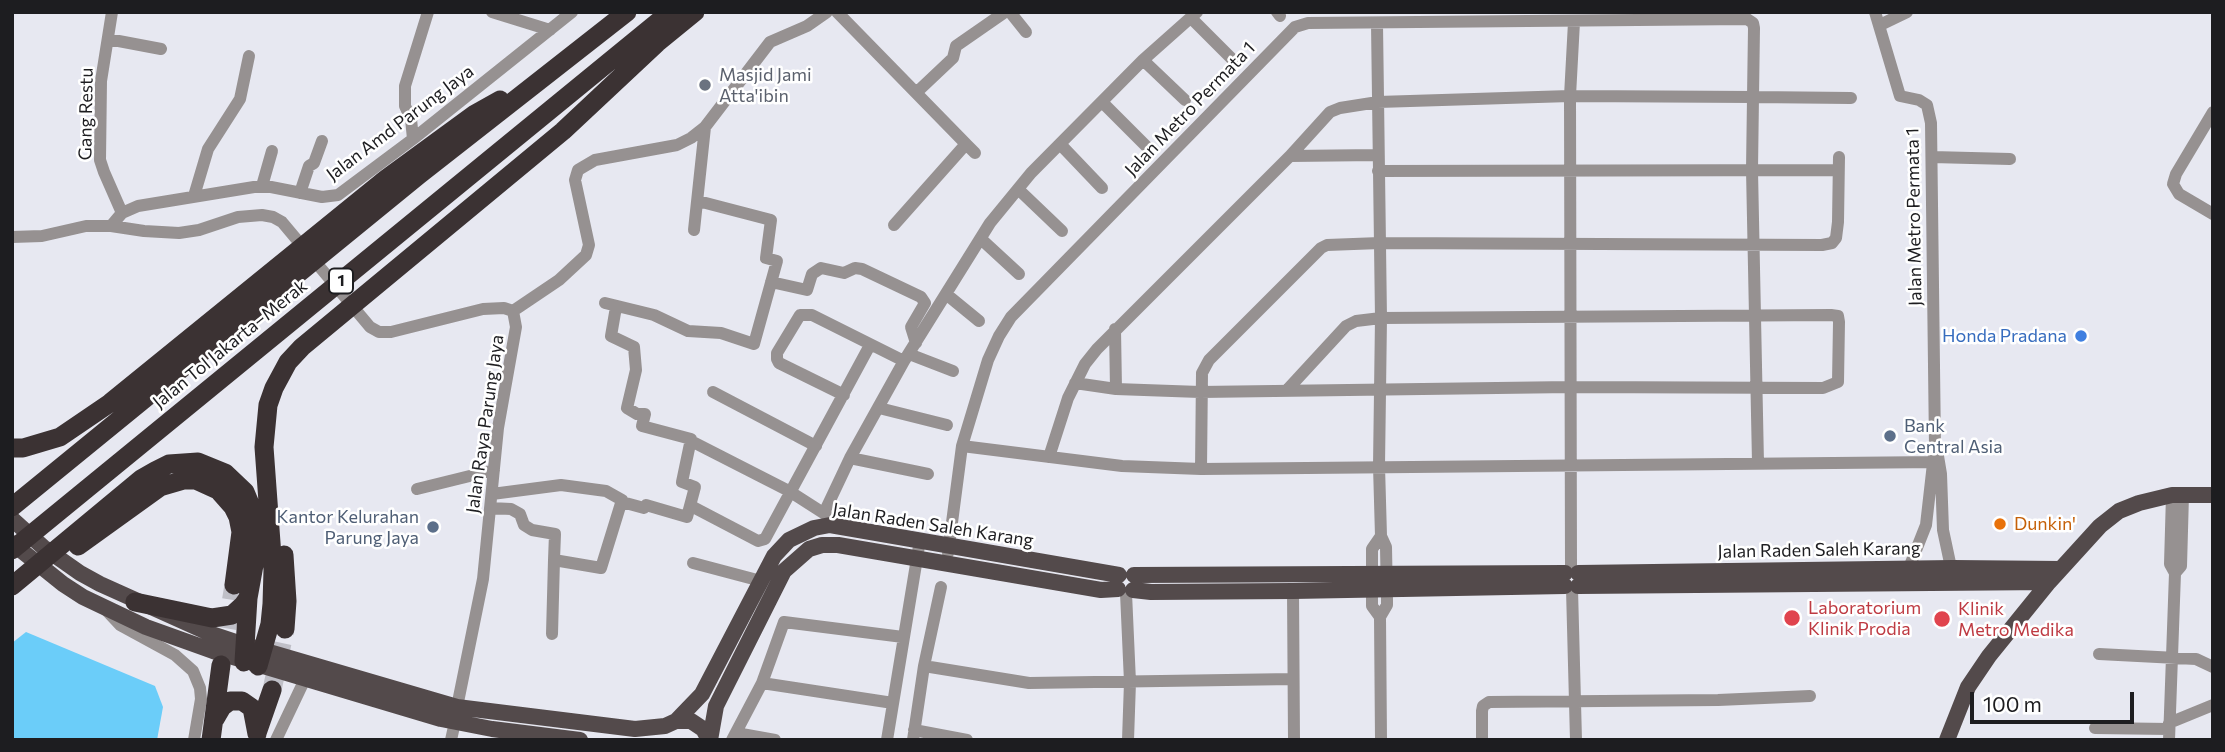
<!DOCTYPE html>
<meta charset="utf-8">
<style>
body{margin:0}
#map{position:relative;width:2225px;height:752px;overflow:hidden;background:#e7e8f1;font-family:Commissioner,sans-serif}
canvas{display:block}
.frame{position:absolute;inset:0;border:14px solid #1d1d20;pointer-events:none}
.scale{position:absolute;left:1970px;top:692px;width:164px;height:32px;box-sizing:border-box;border:4px solid #1d1d20;border-top:0;padding-left:9px;font-size:21px;line-height:24px;white-space:nowrap;color:#1d1d20;-webkit-text-stroke:5px #fff;paint-order:stroke}
</style>
<div id="map">
<canvas width="2225" height="752"></canvas>
<div class="frame"></div>
<div class="scale">100 m</div>
</div>
<script>
const context = document.querySelector('canvas').getContext('2d');
context.lineJoin = 'round';
function fillPath(path, color) {
  context.fillStyle = color;
  context.fill(path, 'evenodd');
}
function shape(rows) {
  const path = new Path2D();
  for (const r of rows) {
    path.moveTo(r[0], r[1]);
    for (let i = 2; i < r.length; i += 2) path.lineTo(r[i], r[i + 1]);
  }
  return path;
}
function strokePath(path, color, width, dash) {
  context.strokeStyle = color;
  context.lineWidth = width;
  context.lineCap = dash ? 'butt' : 'round';
  context.setLineDash(dash || []);
  context.stroke(path);
}
function label(font, color, halo, rows, align = 'center') {
  context.font = font + ' Commissioner,sans-serif';
  context.lineWidth = 5;
  context.setLineDash([]);
  context.textBaseline = 'middle';
  context.strokeStyle = halo;
  context.fillStyle = color;
  for (const [text, x, y, turn = 0] of rows) {
    context.save();
    context.translate(x, y);
    context.rotate((+turn || 0) * Math.PI / 180);
    context.textAlign = isNaN(turn) ? turn : align;
    if (halo) context.strokeText(text, 0, 0);
    context.fillText(text, 0, 0);
    context.restore();
  }
}
fillPath(shape([
 [26,632,155,686,163,707,157,740,12,740,12,643]
]), '#6bcdf9');
strokePath(shape([
 [222,657,234,585],
 [272,690,285,629]
]), '#bfbfc7', 19, [19, 10]);
strokePath(shape([
 [112,12,101,81,100,160,104,172,122,213],
 [492,12,550,30],
 [837,12,966,144],
 [1010,12,1026,32],
 [1277,12,1280,16],
 [1875,12,1900,96,1919,100,1927,105,1931,123,1935,446,1926,525,1909,568,1909,576],
 [1191,18,1233,60],
 [1377,24,1381,318,1379,466,1381,536,1386,547,1387,600,1387,605,1380,617,1381,740],
 [1880,25,1907,12],
 [108,39,161,49],
 [1143,60,1185,100],
 [917,92,953,58,956,46,1005,12],
 [1102,102,1146,146],
 [2213,112,2176,174,2173,184,2179,194,2213,214],
 [413,139,411,119,405,106,405,86,428,12],
 [1060,144,1102,188],
 [1290,156,1378,155],
 [1932,157,2010,159],
 [1378,171,1838,170],
 [262,186,272,151],
 [1018,189,1062,231],
 [300,193,309,166,314,163,322,141],
 [194,196,208,149,240,99,249,56],
 [894,225,966,144,975,153],
 [111,226,122,213,138,206,254,187,271,187,322,197,338,195,413,139,572,12],
 [694,230,705,127],
 [12,237,42,236,86,226,111,226,144,231,179,233,199,230,238,217,262,215,273,217,282,222,370,327,379,332,391,332,483,309,504,308,513,311,516,327,498,428,483,579,457,707],
 [981,239,1019,274],
 [771,282,807,290,812,274,821,268,844,273,855,268,862,269,921,297,925,303,911,327,916,343],
 [946,294,979,321],
 [605,303,654,315,688,331,721,333,754,344,777,261,766,258,771,220,698,201],
 [616,307,611,336,634,347,636,370,627,408,637,414,645,414,642,426,691,439,682,482,695,487,687,517,646,505,644,508,622,502],
 [513,311,559,280,586,255,589,245,575,180,578,170,595,160,677,145,691,138,705,127,770,42,807,26,827,12],
 [1115,329,1116,389],
 [909,354,953,371],
 [1075,383,1116,389,1200,392,1571,387,1823,388,1838,382,1839,322,1838,316,1831,315,1381,318,1356,321,1346,326,1287,390],
 [713,392,816,446],
 [844,395,779,363,777,359,777,353,800,315,812,315,904,361],
 [879,408,947,425],
 [693,442,789,491,828,516],
 [962,446,1122,466,1201,469,1939,462],
 [1938,456,1941,474,1943,530,1953,577],
 [1049,457,1068,398,1085,364,1097,349,1290,156,1330,112,1340,108,1378,102,1570,96,1753,97,1752,170,1758,463],
 [850,458,928,474],
 [1201,469,1202,373,1209,360,1321,248,1327,245,1380,243,1822,245,1832,243,1836,238,1838,222,1839,157],
 [417,489,494,470],
 [492,494,561,485,606,491,622,500,601,568,554,560,552,634],
 [2172,495,2170,564,2175,573],
 [693,507,758,541,765,539,870,345],
 [490,508,511,509,520,514,524,525,532,530,555,534,554,560],
 [824,513,850,458,904,361,990,223,1031,173,1143,60,1197,12],
 [948,553,962,446,988,360,999,336,1011,317,1295,27,1308,23,1747,19,1753,23,1754,28,1753,97,1851,98],
 [693,563,761,581],
 [1571,570,1570,96,1574,22],
 [1572,589,1576,740],
 [1293,591,1294,740],
 [1126,593,1130,682,1128,740],
 [106,610,120,625,175,655,193,671,200,688,201,699,194,740],
 [1380,617,1372,606,1372,549,1381,536],
 [2099,654,2196,659,2213,667],
 [924,666,1029,683,1293,679],
 [762,683,893,703],
 [2169,723,2213,705],
 [2095,728,2169,729],
 [914,730,967,740],
 [736,733,775,740],
 [276,740,305,679],
 [451,740,455,722],
 [732,740,762,683,784,622,903,637],
 [887,740,920,540],
 [913,740,924,666,941,587],
 [1482,740,1482,711,1483,706,1489,702,1718,700,1810,696],
 [2169,740,2175,573,2181,566,2183,495]
]), '#969191', 12);
strokePath(shape([
 [12,519,43,547,80,573,100,584,209,633,245,645,457,707,635,729,665,726,676,721,691,721,703,729,709,740],
 [12,543,63,584,83,597,146,627,213,651,441,719,492,729,580,740],
 [1578,573,1953,568,2061,569],
 [1134,575,1565,573],
 [1578,586,2049,582],
 [1133,590,1151,592,1293,591,1565,586],
 [676,721,702,694,774,556,789,540,814,528,830,525,1119,575],
 [710,740,716,706,784,571,809,549,822,545,838,545,1101,590,1118,589],
 [1947,740,1968,687,1989,656,2049,582,2100,526,2119,511,2139,503,2172,495,2213,495]
]), '#534a4b', 16);
strokePath(shape([
 [12,448,23,448,60,437,110,403,386,179,475,114,500,100],
 [12,507,419,175,627,12],
 [78,546,160,487,184,480,196,480,218,490,233,507,238,517,241,532,234,585],
 [12,550,670,12],
 [284,555,287,601,285,629],
 [12,586,141,479,155,471,169,464,198,462,225,473,245,492,255,516,254,565,248,598,243,605,232,615,212,618,135,602],
 [244,662,248,598],
 [258,666,270,624,272,604,273,570,264,447,268,405,274,388,288,362,302,347,563,131,657,43,695,12],
 [215,719,222,707,230,701,242,701,252,708,257,734],
 [257,733,272,690],
 [211,740,221,665]
]), '#3b3233', 19);
for (const [x, y, r, color] of [
 [705,85,7,"#6b7280"],
 [2081,336,7,"#3f7fe0"],
 [1890,436,7,"#5c6f8a"],
 [2000,524,7,"#e8710a"],
 [433,527,7,"#5c6f8a"],
 [1792,618,9,"#e0444e"],
 [1942,619,9,"#e0444e"]
]) {
  const dot = new Path2D();
  dot.arc(x, y, r, 0, 2 * Math.PI);
  context.fillStyle = color;
  context.fill(dot);
  strokePath(dot, '#fff', 2.5);
}
for (const [x, y, w] of [
 [341,281,24]
]) {
  const box = new Path2D();
  box.roundRect(x - w / 2, y - 12.5, w, 25, 5);
  context.fillStyle = '#fff';
  context.fill(box);
  strokePath(box, '#1d1d20', 2);
}
label('bold 16px', '#1d1d20', null, [
 ["1",341,281]
]);
label('18px', '#5b616d', '#fff', [
 ["Masjid Jami",719,75],
 ["Atta'ibin",719,96]
], 'left');
label('18px', '#1d1d20', '#fff', [
 ["Jalan Metro Permata 1",1190,109,-46],
 ["Gang Restu",86,114,-89],
 ["Jalan Amd Parung Jaya",400,123,-37],
 ["Jalan Metro Permata 1",1914,217,-91],
 ["Jalan Tol Jakarta–Merak",230,344,-39],
 ["Jalan Raya Parung Jaya",485,424,-82],
 ["Jalan Raden Saleh Karang",933,525,9],
 ["Jalan Raden Saleh Karang",1819,550,-1]
]);
label('18px', '#366cbe', '#fff', [
 ["Honda Pradana",2067,336]
], 'right');
label('18px', '#4e5e75', '#fff', [
 ["Bank",1904,426],
 ["Central Asia",1904,447],
 ["Kantor Kelurahan",419,517,"right"],
 ["Parung Jaya",419,538,"right"]
], 'left');
label('18px', '#c56008', '#fff', [
 ["Dunkin'",2014,524]
], 'left');
label('18px', '#be3a42', '#fff', [
 ["Laboratorium",1808,608],
 ["Klinik Prodia",1808,629],
 ["Klinik",1958,609],
 ["Metro Medika",1958,630]
], 'left');
</script>
